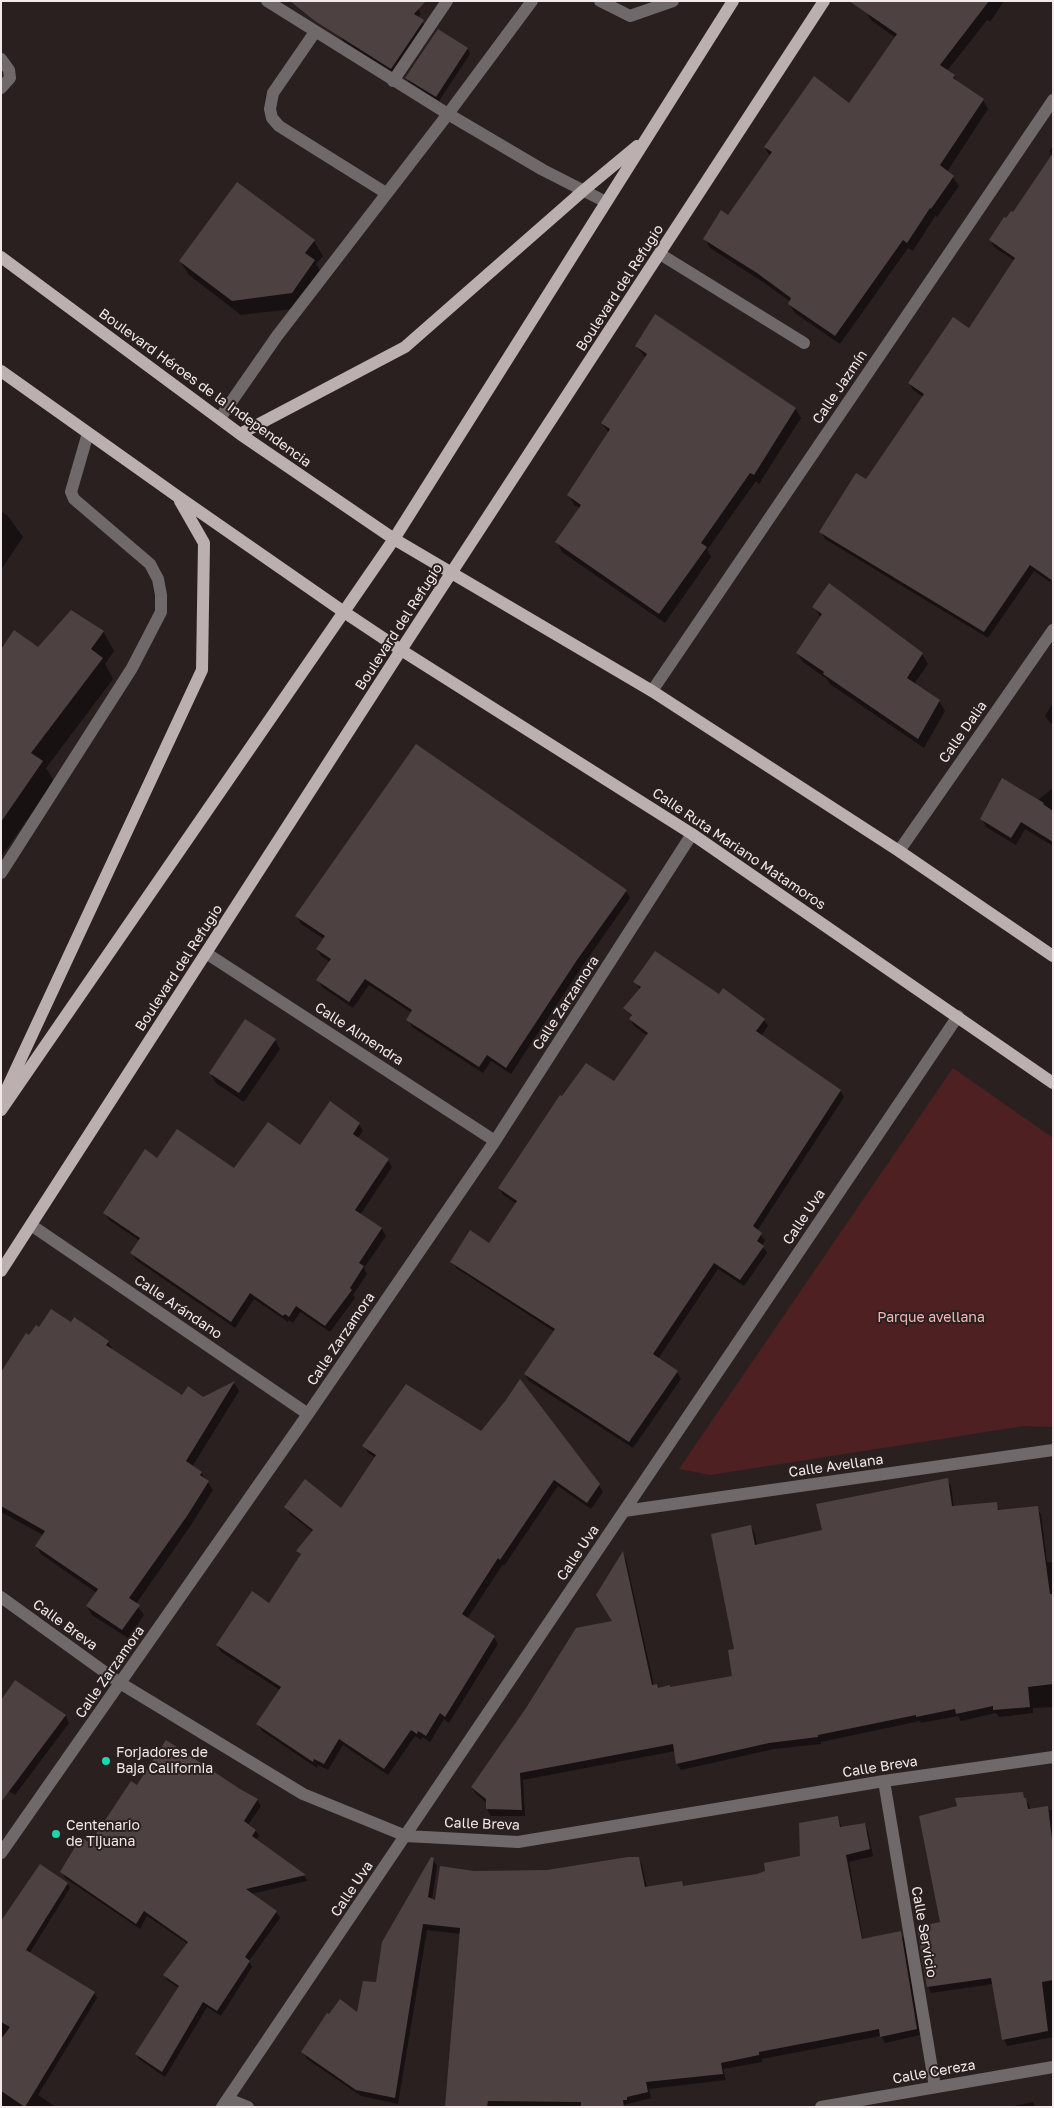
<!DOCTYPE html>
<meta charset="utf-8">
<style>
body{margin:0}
#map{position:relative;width:1054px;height:2108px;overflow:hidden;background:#2b2020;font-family:"Golos Text",sans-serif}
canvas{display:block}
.frame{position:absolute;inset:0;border:2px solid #f2eaea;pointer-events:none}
</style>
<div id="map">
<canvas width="1054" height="2108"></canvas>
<div class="frame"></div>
</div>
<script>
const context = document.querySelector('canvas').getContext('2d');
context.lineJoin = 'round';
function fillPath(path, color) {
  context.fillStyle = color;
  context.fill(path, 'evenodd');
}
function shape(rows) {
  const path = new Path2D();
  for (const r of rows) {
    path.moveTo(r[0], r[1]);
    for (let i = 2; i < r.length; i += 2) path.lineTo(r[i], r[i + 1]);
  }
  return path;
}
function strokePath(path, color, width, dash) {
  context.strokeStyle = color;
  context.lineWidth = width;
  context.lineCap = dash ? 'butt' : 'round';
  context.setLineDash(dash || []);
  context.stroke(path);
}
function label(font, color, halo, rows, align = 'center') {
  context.font = font + ' "Golos Text",sans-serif';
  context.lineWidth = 4;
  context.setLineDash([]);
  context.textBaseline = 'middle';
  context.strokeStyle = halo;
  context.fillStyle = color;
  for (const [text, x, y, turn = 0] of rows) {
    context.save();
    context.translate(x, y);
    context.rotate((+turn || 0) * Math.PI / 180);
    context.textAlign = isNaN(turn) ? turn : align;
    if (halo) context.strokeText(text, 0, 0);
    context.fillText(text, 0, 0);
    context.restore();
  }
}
fillPath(shape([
 [953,1068,1053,1138,1053,1427,1024,1426,710,1475,679,1469]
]), '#4e2022');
fillPath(shape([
 [874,1,1004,1,990,22,987,20,947,71,954,76,957,82,983,100,988,109,947,172,953,177,959,186,937,217,935,216,913,251,908,248,840,344,795,313,789,304,791,302,763,282,710,248,705,239,729,217,770,156,765,148,849,104,896,38,872,21,866,12],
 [418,9,421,14,417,18,426,26,394,73,344,42,341,37],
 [438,31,468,49,470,54,439,101,409,82,407,78],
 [1053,146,1053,577,1050,582,1034,571,988,638,825,539,821,532,866,481,923,397,913,390,909,383,970,330,1015,261,994,247,990,240,1013,214,1052,156,1049,151],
 [314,241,323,256,316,264,323,275,300,308,241,315,189,275,180,261],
 [636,346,795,408,801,418,759,484,756,481,707,550,711,557,665,623,562,552,557,542,580,508,574,505,569,495,609,433,602,423,646,358],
 [1,511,8,516,23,537,1,570],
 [829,585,922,654,928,664,914,684,939,701,945,711,924,748,830,684,827,679,803,662,797,653,821,618,814,607],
 [103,631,114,651,105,664,113,679,46,768,54,781,1,857,1,643,5,645,39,648],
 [1053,703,1053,726,1045,716],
 [416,746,626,891,630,898,581,968,511,1074,491,1061,483,1073,412,1027,408,1020,412,1013,369,985,353,1008,322,987,318,980,330,962,321,956,317,949,324,939,301,924,297,916],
 [1053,788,1053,846,1025,829,1016,845,986,827,982,819,1038,800],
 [635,982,719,996,764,1020,768,1026,761,1036,840,1090,844,1097,757,1231,765,1240,762,1246,767,1253,744,1286,718,1269,658,1359,677,1372,681,1379,633,1448,529,1381,525,1374,555,1332,456,1268,452,1262,489,1245,517,1204,503,1195,499,1188,615,1083,648,1036,634,1026,630,1019,632,1017,625,1008,640,989],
 [275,1040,280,1049,244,1102,216,1083,210,1073],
 [359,1124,363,1131,357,1139,388,1160,392,1167,360,1215,382,1229,386,1236,364,1268,367,1274,353,1295,355,1298,330,1332,300,1312,293,1323,289,1320,288,1322,254,1299,235,1328,136,1260,132,1253,140,1241,109,1220,105,1213,157,1160,235,1170],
 [71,1324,108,1342,113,1350,182,1396,202,1398,234,1383,239,1391,192,1467,201,1472,213,1490,191,1525,136,1604,144,1615,128,1638,92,1615,87,1606,97,1593,41,1554,36,1546,43,1535,1,1512,1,1389,30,1337,40,1329],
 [482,1432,599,1485,603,1492,591,1509,558,1486,504,1566,503,1564,467,1619,494,1637,498,1644,449,1723,444,1719,430,1742,422,1737,421,1740,415,1736,388,1775,343,1745,328,1770,318,1765,317,1768,262,1731,258,1724,280,1690,221,1652,217,1645,270,1605,301,1556,298,1551,313,1532,290,1514,286,1507,341,1510,376,1458,368,1453,364,1446],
 [947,1480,951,1486,954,1507,996,1504,1000,1511,1037,1508,1041,1514,1047,1562,1053,1563,1053,1707,1033,1708,1033,1713,999,1717,996,1713,961,1721,958,1716,921,1723,920,1721,821,1742,821,1744,774,1749,681,1770,677,1764,675,1751,523,1780,525,1816,491,1816,487,1809,487,1803,476,1794,472,1787,614,1622,623,1554,626,1559,654,1686,657,1685,659,1689,734,1677,735,1650,751,1527,755,1534,757,1546,823,1531],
 [1,1699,65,1715,69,1723,15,1795,9,1791,1,1802],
 [137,1786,239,1790,257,1800,261,1806,248,1825,255,1830,259,1836,255,1841,305,1876,307,1881,251,1894,276,1912,280,1918,249,1961,252,1967,221,2016,207,2007,165,2077,139,2059,136,2054,179,1988,168,1981,165,1976,188,1944,147,1916,140,1929,65,1878,62,1872,90,1845],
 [1022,1794,1029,1805,1030,1810,1048,1808,1049,1810,1053,1810,1053,2037,1007,2046,1004,2039,993,1984,931,1993,928,1986,942,1923],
 [838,1817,842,1828,864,1824,868,1831,873,1856,849,1862,863,1940,900,1932,904,1939,920,2035,885,2043,881,2036,762,2059,762,2062,723,2069,726,2080,649,2089,651,2098,616,2107,446,2107,461,1934,427,1930,398,2104,361,2096,307,2059,303,2052,358,2014,377,1984,433,1859,437,1866,432,1900,436,1902,474,1872,547,1871,638,1858,642,1865,647,1888,681,1883,684,1887,758,1875,802,1857],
 [67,1883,70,1888,29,1954,94,1993,97,1998,38,2095,56,2107,1,2107,1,1964],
 [1033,2102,1035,2107,1009,2107]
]), '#0007');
fillPath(shape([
 [290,1,426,1,414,14,424,20,391,69,315,21],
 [849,1,989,1,940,65,955,75,953,78,984,99,940,165,954,176,931,209,930,208,907,243,903,240,835,336,788,304,791,298,757,273,703,239,721,210,728,215,772,152,764,147,814,76,849,103,897,34],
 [438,29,468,48,436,97,405,78],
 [1053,153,1053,581,1030,565,984,632,819,532,856,473,866,479,924,394,908,383,953,317,969,328,1015,258,989,240,1004,217,1006,218,1011,211,1013,212],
 [237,182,315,240,305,253,315,260,292,293,232,301,179,261],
 [655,314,796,408,754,475,750,473,701,543,707,547,659,614,555,542,581,505,567,495,610,429,601,423,647,354,635,346],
 [829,583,923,653,907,678,940,700,918,739,823,674,824,672,796,653,822,614,812,607],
 [71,610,104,631,91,649,103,658,31,753,43,761,1,822,1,649,14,630,38,647],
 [416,744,627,890,577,960,506,1068,487,1055,479,1067,406,1020,412,1010,365,979,349,1002,316,980,331,959,316,949,325,936,295,916],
 [1002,778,1044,803,1043,804,1053,811,1053,842,1021,822,1011,838,980,819],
 [655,951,719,994,723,988,765,1019,756,1031,841,1090,753,1226,762,1233,757,1241,764,1246,740,1280,714,1263,653,1354,678,1371,629,1442,524,1374,555,1329,450,1262,470,1230,489,1243,517,1201,498,1188,560,1095,562,1096,586,1063,614,1081,648,1033,629,1019,632,1015,623,1008,641,987,633,982],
 [245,1019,276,1039,239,1093,209,1073],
 [330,1101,360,1123,353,1134,389,1159,355,1210,382,1228,359,1263,364,1266,350,1288,352,1290,325,1326,296,1306,289,1317,285,1314,283,1316,250,1293,231,1322,130,1253,140,1238,103,1213,145,1149,157,1158,177,1129,234,1168,268,1122,300,1145],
 [51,1309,71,1322,74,1317,109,1341,106,1345,182,1395,188,1386,203,1397,235,1381,186,1461,202,1472,200,1475,209,1481,187,1516,129,1598,140,1605,122,1630,86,1606,98,1589,35,1546,45,1531,1,1506,1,1372,26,1333,29,1335,36,1325,39,1327],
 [520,1379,600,1484,587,1503,554,1480,500,1560,498,1558,462,1614,495,1636,445,1717,440,1713,426,1736,418,1731,417,1734,411,1730,384,1769,339,1739,324,1764,314,1759,313,1762,256,1724,281,1687,216,1645,252,1591,269,1603,301,1554,296,1551,313,1530,284,1507,305,1479,341,1508,376,1455,362,1446,406,1384,481,1431,506,1400],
 [948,1478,952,1506,997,1502,998,1510,1038,1506,1050,1594,1053,1594,1053,1684,1028,1687,1030,1707,993,1710,993,1706,956,1714,955,1709,916,1717,916,1715,818,1735,818,1737,769,1743,676,1764,673,1744,520,1773,522,1810,486,1809,486,1799,471,1787,526,1708,576,1628,612,1621,596,1595,623,1551,652,1685,657,1684,658,1688,670,1685,670,1687,732,1676,728,1650,734,1649,711,1534,751,1525,755,1545,822,1530,816,1504],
 [15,1680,66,1715,1,1802,1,1700],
 [166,1740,240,1789,258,1799,244,1821,256,1830,252,1836,306,1875,246,1889,277,1911,245,1957,250,1961,217,2011,203,2002,162,2072,135,2054,179,1986,163,1975,188,1942,144,1911,136,1924,60,1872,81,1837,90,1843,131,1781,137,1785],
 [1023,1792,1024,1798,1026,1798,1028,1809,1048,1806,1053,1848,1053,1980,1042,1982,1048,2031,1002,2040,991,1978,927,1987,917,1927,940,1922,919,1816,957,1806,955,1798],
 [838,1816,840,1827,865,1823,870,1849,846,1855,862,1939,901,1931,917,2029,880,2037,879,2029,759,2052,759,2055,721,2063,723,2074,646,2082,648,2092,627,2097,627,2100,623,2100,624,2107,581,2107,581,2102,488,2101,487,2107,445,2107,460,1928,423,1924,395,2098,356,2090,301,2052,327,2013,329,2014,340,1999,357,2012,363,1981,376,1982,382,1942,431,1857,434,1858,428,1897,435,1900,440,1866,474,1871,547,1870,628,1857,639,1857,645,1887,682,1881,683,1886,757,1874,765,1871,764,1863,800,1856,799,1823],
 [40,1864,68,1883,26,1950,95,1992,25,2107,1,2091,1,2039,10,2027,1,2022,1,1921]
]), '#4e4141');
strokePath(shape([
 [532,1,448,114,543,170,606,202],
 [600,1,630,16,673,1],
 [315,32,273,93,270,109,272,118,279,126,386,193],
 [1,59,9,70,10,78,1,88],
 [393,81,447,1],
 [660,254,804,343],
 [220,418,277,336,448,114,267,1],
 [652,691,1053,100],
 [899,851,1053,630],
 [1,873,132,668,161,612,161,595,158,579,150,564,74,499,71,492,88,433],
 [206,953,495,1141],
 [31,1225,308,1414],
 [624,1511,1053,1450],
 [1,1597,120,1683,303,1794,406,1836,518,1842,884,1781,1053,1757],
 [884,1781,935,2087],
 [1,1853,308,1414,495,1141,692,834],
 [228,2099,248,2107],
 [222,2107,958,1016],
 [821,2107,1053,2067]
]), '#6f6969', 12);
strokePath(shape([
 [1,257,240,434,394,539,652,691,899,851,1053,956],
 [1,371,177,496,344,612,401,650,692,834,1053,1083],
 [240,434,405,347,584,190,637,146],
 [3,1097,202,670,204,543,180,501],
 [1,1110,394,539,733,1],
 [1,1271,401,650,824,1]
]), '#bcafaf', 12);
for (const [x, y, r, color] of [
 [106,1761,5,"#1fd5b0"],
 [56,1834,5,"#1fd5b0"]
]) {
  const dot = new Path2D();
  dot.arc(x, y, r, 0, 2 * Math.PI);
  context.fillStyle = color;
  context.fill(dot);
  strokePath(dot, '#2b2020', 2);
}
label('14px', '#f2eaea', '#2b2020', [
 ["Boulevard del Refugio",620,288,-57],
 ["Calle Jazmín",840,387,-56],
 ["Boulevard Héroes de la Independencia",205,388,36],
 ["Boulevard del Refugio",399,627,-57],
 ["Calle Dalia",963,732,-55],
 ["Calle Ruta Mariano Matamoros",739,849,34],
 ["Boulevard del Refugio",179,968,-57],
 ["Calle Zarzamora",566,1003,-57],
 ["Calle Almendra",359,1034,33],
 ["Calle Uva",804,1217,-56],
 ["Calle Arándano",178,1307,34],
 ["Calle Zarzamora",341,1339,-56],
 ["Calle Avellana",836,1466,-8],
 ["Calle Uva",578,1553,-56],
 ["Calle Breva",65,1625,36],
 ["Calle Zarzamora",110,1672,-55],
 ["Calle Breva",880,1767,-9],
 ["Calle Breva",482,1824,2],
 ["Calle Uva",352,1889,-56],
 ["Calle Servicio",924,1932,80],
 ["Calle Cereza",934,2072,-10]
]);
label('14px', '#f6b6b5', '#2b2020', [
 ["Parque avellana",931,1318]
]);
label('14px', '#f2eaea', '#2b2020', [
 ["Forjadores de",116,1753],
 ["Baja California",116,1769],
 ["Centenario",66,1826],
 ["de Tijuana",66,1842]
], 'left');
</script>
